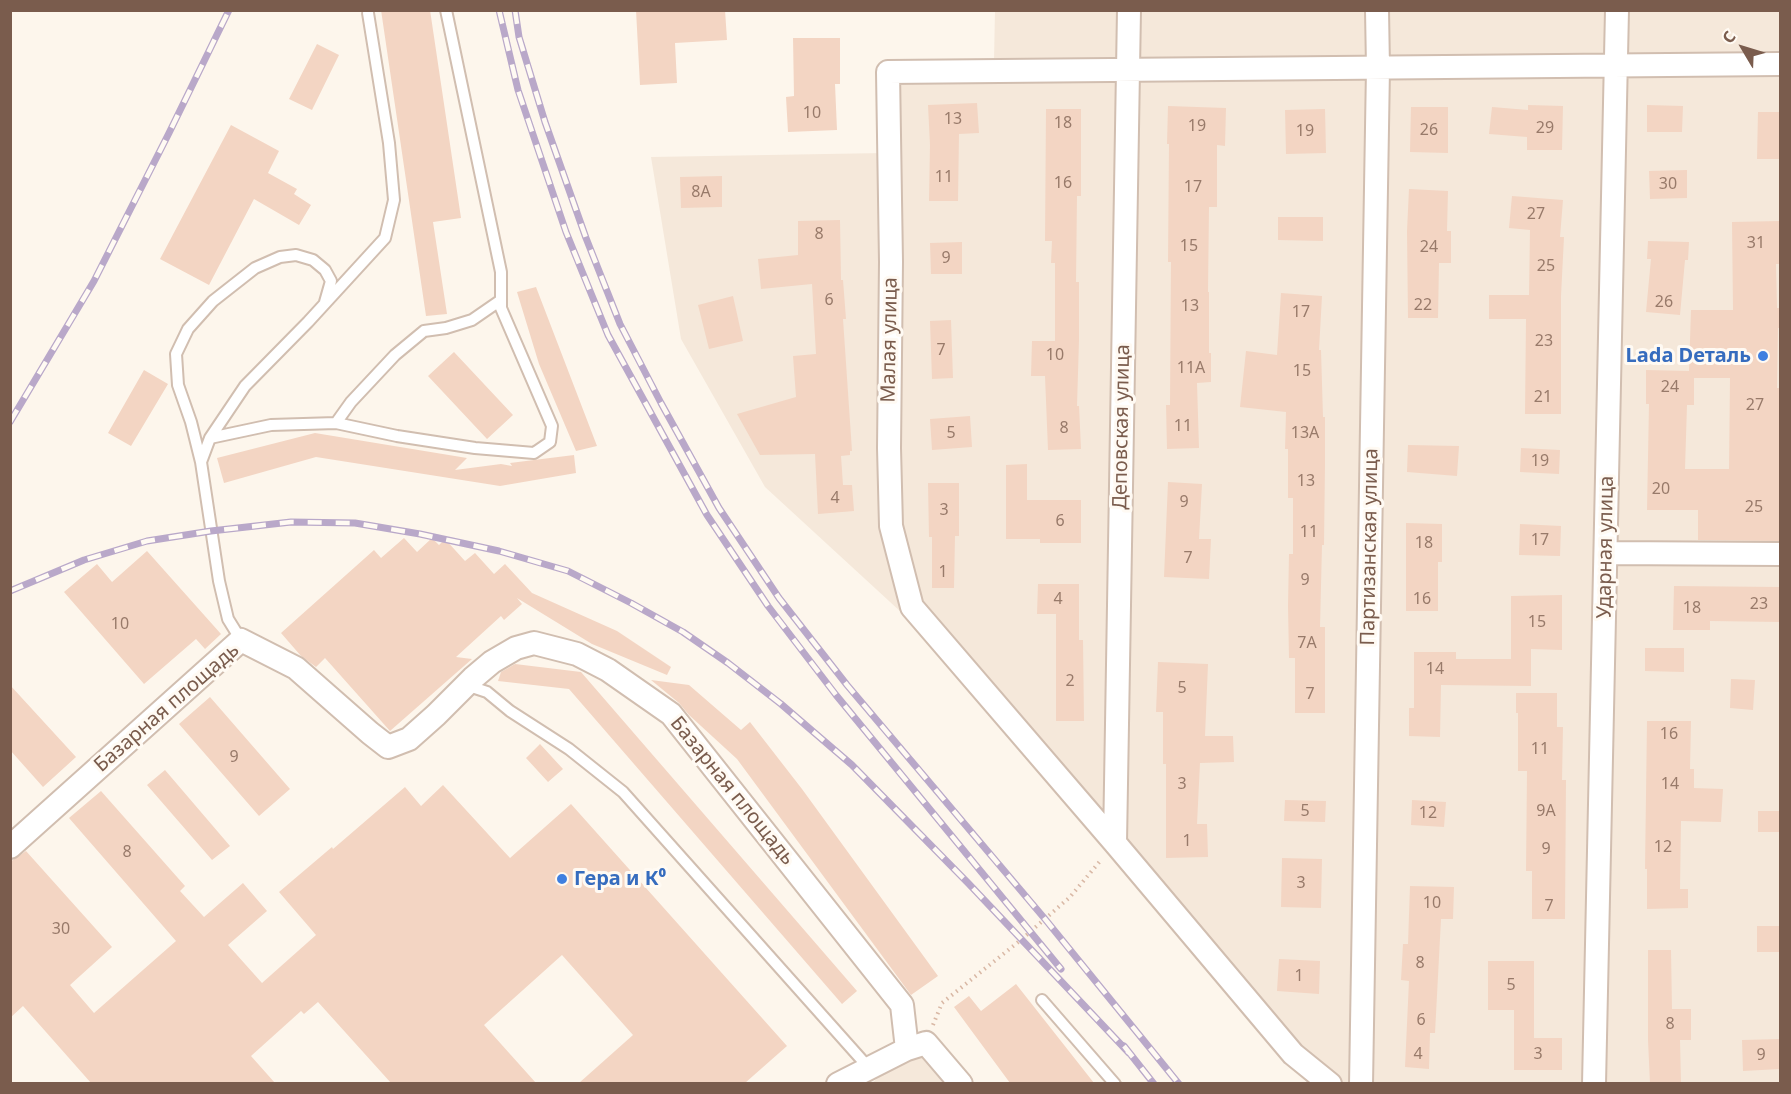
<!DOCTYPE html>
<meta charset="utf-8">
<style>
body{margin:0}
#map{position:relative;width:1791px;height:1094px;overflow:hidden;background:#fdf6ec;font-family:"Noto Sans",sans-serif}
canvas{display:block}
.frame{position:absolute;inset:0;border:12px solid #7a5c4d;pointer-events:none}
.north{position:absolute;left:1713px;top:18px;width:60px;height:60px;-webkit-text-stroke:4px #fffaf3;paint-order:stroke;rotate:308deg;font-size:16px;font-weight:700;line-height:24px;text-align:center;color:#7a5c4d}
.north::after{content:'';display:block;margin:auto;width:21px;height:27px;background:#7a5c4d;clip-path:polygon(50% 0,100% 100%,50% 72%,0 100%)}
</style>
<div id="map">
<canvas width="1791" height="1094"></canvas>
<div class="frame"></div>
<div class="north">С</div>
</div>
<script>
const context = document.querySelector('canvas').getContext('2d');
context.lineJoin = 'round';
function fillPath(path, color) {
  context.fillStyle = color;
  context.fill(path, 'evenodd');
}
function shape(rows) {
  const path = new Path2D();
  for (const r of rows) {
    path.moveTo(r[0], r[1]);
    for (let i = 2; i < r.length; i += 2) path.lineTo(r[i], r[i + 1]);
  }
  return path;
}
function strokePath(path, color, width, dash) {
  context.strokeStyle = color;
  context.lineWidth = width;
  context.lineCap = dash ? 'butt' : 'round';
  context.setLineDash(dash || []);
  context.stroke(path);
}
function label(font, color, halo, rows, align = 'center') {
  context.font = font + ' "Noto Sans",sans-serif';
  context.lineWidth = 6;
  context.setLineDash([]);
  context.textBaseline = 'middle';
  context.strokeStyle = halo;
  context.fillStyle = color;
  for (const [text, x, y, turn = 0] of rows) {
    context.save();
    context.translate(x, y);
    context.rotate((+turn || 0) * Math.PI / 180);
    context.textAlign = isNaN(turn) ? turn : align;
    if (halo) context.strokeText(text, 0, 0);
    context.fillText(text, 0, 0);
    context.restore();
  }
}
fillPath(shape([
 [995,11,1780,11,1780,1083,1331,1084,914,624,765,487,681,339,651,157,884,153,882,62,994,60],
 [915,1045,946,1083,871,1084]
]), '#f5e8da');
fillPath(shape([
 [381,10,430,10,461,218,433,222,447,314,426,316],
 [636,10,725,10,727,40,675,43,677,83,640,85],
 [793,38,840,38,840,84,835,84,837,130,788,132,786,97,794,96],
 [317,44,339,55,312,110,289,99],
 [977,103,979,133,959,134,958,201,929,201,930,145,928,105],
 [1528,105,1563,106,1562,150,1527,150,1527,137,1489,134,1492,107,1528,110],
 [1647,105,1683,106,1682,132,1647,132],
 [1168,106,1226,108,1225,146,1217,145,1217,207,1209,207,1208,292,1209,292,1209,353,1211,353,1211,382,1197,383,1199,448,1167,449,1166,405,1170,405,1171,262,1168,262,1169,144,1167,144],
 [1411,107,1448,107,1448,153,1410,152],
 [1046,109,1081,109,1081,196,1077,196,1076,282,1079,282,1079,340,1077,406,1079,406,1081,449,1048,450,1045,376,1031,376,1032,341,1055,341,1055,263,1051,263,1052,241,1045,241],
 [1325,109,1326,153,1286,154,1285,110],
 [1758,112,1780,112,1780,159,1757,159],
 [231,125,279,151,268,173,297,189,294,194,311,205,299,225,254,199,209,285,160,259],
 [1687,170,1687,198,1650,199,1649,171],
 [722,176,722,207,681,208,680,177],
 [1409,189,1448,191,1447,231,1451,231,1451,263,1439,263,1438,318,1408,318,1407,231],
 [1512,196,1563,200,1560,237,1564,237,1561,296,1561,414,1525,414,1526,319,1489,319,1489,295,1529,295,1530,230,1509,228],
 [1278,217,1323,217,1323,241,1278,240],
 [840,220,841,280,843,280,846,319,843,319,852,451,850,451,850,455,841,456,843,485,852,485,854,511,818,514,815,454,760,455,737,414,796,397,793,356,816,354,812,284,761,289,758,259,798,255,798,221],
 [1780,221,1780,264,1776,264,1777,308,1780,308,1780,328,1778,328,1777,388,1780,388,1780,541,1698,540,1698,510,1647,510,1649,404,1646,404,1646,370,1689,371,1691,310,1733,310,1732,222],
 [1694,378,1730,378,1729,469,1685,469,1687,405,1694,405],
 [1648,241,1689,242,1688,260,1685,260,1680,315,1646,312,1651,259,1647,259],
 [962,242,962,274,931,274,930,243],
 [536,287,597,446,576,451,539,364,517,292],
 [1281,293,1322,296,1319,350,1321,350,1323,417,1325,417,1325,465,1324,545,1322,545,1320,627,1325,627,1325,713,1295,713,1295,658,1289,658,1288,606,1289,554,1293,554,1293,498,1288,498,1288,449,1285,449,1286,412,1240,407,1246,351,1277,355],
 [733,296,743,341,709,349,698,305],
 [951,320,953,378,932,379,930,321],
 [454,352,513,415,487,439,428,376],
 [144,370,168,384,131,446,108,433],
 [970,416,972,447,932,450,930,419],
 [315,433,467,458,455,470,501,464,512,466,510,463,574,455,576,473,500,486,316,457,224,483,217,458],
 [1408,445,1459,446,1457,476,1407,472],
 [1521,448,1560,450,1559,474,1520,472],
 [1027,464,1027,500,1081,500,1081,543,1040,543,1040,539,1006,539,1006,465],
 [1168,482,1202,484,1199,539,1211,539,1209,579,1164,577],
 [928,483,959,483,959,536,955,536,954,588,932,588,932,537,929,537],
 [1406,523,1442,524,1442,562,1438,562,1438,611,1406,611],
 [1520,524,1561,526,1560,556,1519,555],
 [404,538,417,552,432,538,439,545,445,539,465,561,475,553,494,574,505,564,532,593,617,631,671,667,667,675,592,644,517,598,522,604,504,620,501,616,456,657,472,659,390,731,325,658,316,667,301,656,281,633,374,550,381,558],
 [147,551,221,634,205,649,196,639,144,684,64,592,97,564,112,582],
 [1038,584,1079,584,1079,640,1083,640,1084,721,1056,721,1056,614,1037,614],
 [1674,586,1780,587,1780,622,1710,621,1710,630,1673,630],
 [1562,595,1562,650,1531,649,1531,686,1441,685,1440,737,1409,736,1409,708,1414,708,1414,652,1456,652,1456,659,1511,659,1511,596],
 [1645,648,1684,648,1684,672,1645,671],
 [1158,662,1208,664,1205,736,1233,736,1234,762,1200,763,1197,824,1207,824,1208,857,1166,858,1166,764,1163,764,1163,712,1156,712],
 [515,664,581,672,857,991,842,1004,569,689,498,681,501,672],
 [1731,679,1755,680,1753,710,1730,708],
 [651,680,689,685,741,730,750,722,802,789,938,976,911,995,737,759,689,715,679,703],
 [10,685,76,757,43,787,10,750],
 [1516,693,1557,693,1557,727,1563,727,1562,780,1566,780,1565,919,1532,919,1532,871,1526,871,1527,771,1518,771,1518,713,1516,713],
 [210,697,290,789,259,816,179,724],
 [1647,721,1691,721,1690,769,1694,769,1694,788,1723,789,1721,822,1681,821,1680,889,1688,889,1688,908,1647,909,1647,869,1645,869],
 [540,744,563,769,548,782,526,758],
 [165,770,230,846,212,860,147,785],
 [443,785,510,858,571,804,787,1046,745,1083,579,1083,633,1035,562,955,484,1025,536,1083,391,1083,318,1002,304,1014,301,1011,251,1056,275,1083,91,1083,23,1006,10,1018,10,862,26,851,112,947,70,985,94,1013,176,941,69,818,101,791,185,886,180,891,204,917,243,883,267,911,228,945,262,983,316,935,279,892,332,847,333,849,405,787,421,806],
 [1285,800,1326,801,1325,822,1284,821],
 [1412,800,1446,802,1444,827,1411,825],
 [1758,811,1780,811,1780,832,1758,832],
 [1282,858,1322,859,1321,908,1281,907],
 [1410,886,1454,887,1453,919,1441,919,1435,1033,1430,1033,1429,1069,1405,1067,1409,981,1401,980,1403,944,1408,944],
 [1757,926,1780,926,1780,952,1757,952],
 [1648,950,1671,950,1672,1009,1691,1009,1691,1040,1680,1040,1681,1083,1650,1083,1648,1040],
 [1279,959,1320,961,1319,994,1277,991],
 [1488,961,1534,961,1534,1038,1562,1038,1562,1070,1514,1070,1514,1010,1488,1010],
 [1016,984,1094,1083,1010,1083,954,1007,969,996,981,1011],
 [1780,1039,1780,1069,1743,1071,1742,1040]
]), '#f3d5c3');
const lane = shape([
 [336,423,351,402,395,355,424,331,446,328,472,320,501,300],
 [210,438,271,425,336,423,397,436,475,448,534,453,550,442,552,426,501,308,501,272,446,10],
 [201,462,191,422,178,385,176,354,188,329,213,301,255,268,280,257,296,255,313,260,325,270,331,281,325,302],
 [241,640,228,619,219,581,201,462,210,438,245,386,308,322,385,238,394,200,389,143,368,13],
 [466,685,487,692,510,711,569,749,623,792,869,1068],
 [1042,1000,1115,1084]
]);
const street = shape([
 [1606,553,1780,554],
 [1115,843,1129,10],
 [10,847,241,640,296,668,370,733,388,747,409,739,436,715,473,678,492,662,516,648,534,643,577,654,608,670,671,714,902,1005,907,1049],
 [838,1084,907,1049,926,1043,961,1084],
 [1330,1084,1293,1054,1115,843,912,607,891,526,889,448,891,262,888,72,1780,64],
 [1361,1084,1378,68,1377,10],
 [1594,1084,1617,10]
]);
strokePath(lane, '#d1beb0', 14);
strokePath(street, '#d1beb0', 26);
strokePath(shape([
 [933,1025,942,1003,1022,939,1070,897,1101,860]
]), '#d9b8a5', 4, [1.5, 4.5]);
strokePath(lane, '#fff', 10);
strokePath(street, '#fff', 22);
const rail = shape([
 [499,10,518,90,566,232,608,335,707,515,768,606,836,695,1061,969],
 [515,10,519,37,545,122,586,238,620,324,661,403,719,508,779,598,847,685,1045,919,1179,1084],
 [10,422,94,281,169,133,229,10],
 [10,591,84,560,147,541,211,531,291,522,355,523,420,534,499,551,568,571,631,603,683,632,728,663,781,704,852,765,969,884,1129,1053],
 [1124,1046,1154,1084]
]);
strokePath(rail, '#b9a8c9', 7);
strokePath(rail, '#fffaf3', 4.5, [14]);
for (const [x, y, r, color] of [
 [1763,356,6,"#3f7fe0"],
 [562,879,6,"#3f7fe0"]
]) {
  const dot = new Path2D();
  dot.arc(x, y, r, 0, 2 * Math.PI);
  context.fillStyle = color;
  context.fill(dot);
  strokePath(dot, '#fffaf3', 2);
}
label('16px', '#987a6a', null, [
 ["10",812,113],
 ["13",953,119],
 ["18",1063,123],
 ["19",1197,126],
 ["29",1545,128],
 ["26",1429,130],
 ["19",1305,131],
 ["11",944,177],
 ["16",1063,183],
 ["30",1668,184],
 ["17",1193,187],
 ["8А",701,192],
 ["27",1536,214],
 ["8",819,234],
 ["31",1756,243],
 ["15",1189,246],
 ["24",1429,247],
 ["9",946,258],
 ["25",1546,266],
 ["6",829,300],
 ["26",1664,302],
 ["22",1423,305],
 ["13",1190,306],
 ["17",1301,312],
 ["23",1544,341],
 ["7",941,350],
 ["10",1055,355],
 ["11А",1191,368],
 ["15",1302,371],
 ["24",1670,387],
 ["21",1543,397],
 ["27",1755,405],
 ["11",1183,426],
 ["8",1064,428],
 ["5",951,433],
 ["13А",1305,433],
 ["19",1540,461],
 ["13",1306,481],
 ["20",1661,489],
 ["4",835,498],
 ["9",1184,502],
 ["25",1754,507],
 ["3",944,510],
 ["6",1060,521],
 ["11",1309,532],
 ["17",1540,540],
 ["18",1424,543],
 ["7",1188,558],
 ["1",943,572],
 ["9",1305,580],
 ["4",1058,599],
 ["16",1422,599],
 ["23",1759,604],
 ["18",1692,608],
 ["15",1537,622],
 ["10",120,624],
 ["7А",1307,643],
 ["14",1435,669],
 ["2",1070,681],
 ["5",1182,688],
 ["7",1310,694],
 ["16",1669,734],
 ["11",1540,749],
 ["9",234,757],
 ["3",1182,784],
 ["14",1670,784],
 ["5",1305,811],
 ["9А",1546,811],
 ["12",1428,813],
 ["1",1187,841],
 ["12",1663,847],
 ["9",1546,849],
 ["8",127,852],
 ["3",1301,883],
 ["10",1432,903],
 ["7",1549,906],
 ["30",61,929],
 ["8",1420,963],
 ["1",1299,976],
 ["5",1511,985],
 ["6",1421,1020],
 ["8",1670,1024],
 ["4",1418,1054],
 ["3",1538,1054],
 ["9",1761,1055]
]);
label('20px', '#7a5c4d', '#fffaf3', [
 ["Малая улица",890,340,-89],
 ["Деповская улица",1122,427,-89],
 ["Партизанская улица",1370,547,-89],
 ["Ударная улица",1606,547,-89],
 ["Базарная площадь",167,708,-41],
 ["Базарная площадь",732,791,51]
]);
label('bold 20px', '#366cbe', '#fffaf3', [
 ["Lada Dеталь",1751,356],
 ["Гера и К⁰",574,879,"left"]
], 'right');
</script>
